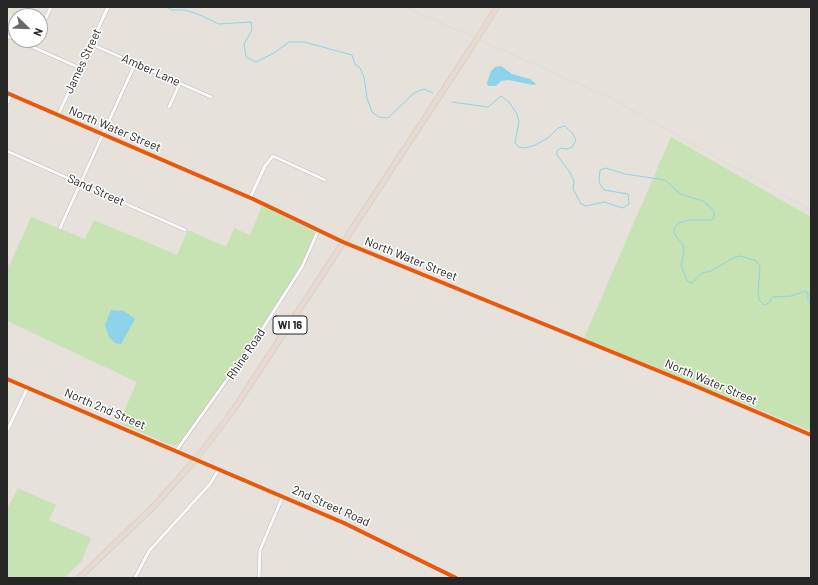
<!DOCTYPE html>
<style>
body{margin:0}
#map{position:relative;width:818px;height:585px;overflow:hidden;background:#e6e1db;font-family:Barlow,sans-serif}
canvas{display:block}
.frame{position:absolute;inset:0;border:8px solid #262626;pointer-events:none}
.north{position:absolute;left:8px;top:8px;width:40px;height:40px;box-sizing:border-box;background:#fff;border:1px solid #a8a8a8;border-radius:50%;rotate:113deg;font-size:11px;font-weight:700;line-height:16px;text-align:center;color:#262626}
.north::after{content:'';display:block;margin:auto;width:14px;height:18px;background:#696765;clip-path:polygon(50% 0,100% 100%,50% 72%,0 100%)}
</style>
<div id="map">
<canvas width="818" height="585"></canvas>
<div class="frame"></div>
<div class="north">N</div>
</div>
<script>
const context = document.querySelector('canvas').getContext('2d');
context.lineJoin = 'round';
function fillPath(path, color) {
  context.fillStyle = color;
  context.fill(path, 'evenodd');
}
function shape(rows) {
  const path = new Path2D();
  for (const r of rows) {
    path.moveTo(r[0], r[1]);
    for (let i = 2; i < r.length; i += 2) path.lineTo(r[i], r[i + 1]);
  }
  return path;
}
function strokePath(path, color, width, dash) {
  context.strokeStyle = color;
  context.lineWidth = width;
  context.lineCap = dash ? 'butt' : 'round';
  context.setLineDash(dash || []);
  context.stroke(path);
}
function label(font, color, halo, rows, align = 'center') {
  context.font = font + ' Barlow,sans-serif';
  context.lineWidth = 3;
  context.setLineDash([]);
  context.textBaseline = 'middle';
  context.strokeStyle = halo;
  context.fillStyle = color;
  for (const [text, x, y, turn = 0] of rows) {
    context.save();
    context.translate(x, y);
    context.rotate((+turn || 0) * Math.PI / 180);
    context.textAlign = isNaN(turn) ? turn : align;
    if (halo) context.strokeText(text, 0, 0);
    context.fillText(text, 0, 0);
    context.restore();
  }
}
fillPath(shape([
 [671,137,811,217,811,431,584,338],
 [262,206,315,231,311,246,302,265,235,368,182,440,176,445,168,444,119,423,137,382,7,321,7,264,10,265,31,217,85,239,94,220,177,255,188,230,226,247,234,228,250,235],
 [18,488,56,505,49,520,91,538,81,562,64,578,7,578,7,509]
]), '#c7e2b3');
fillPath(shape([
 [501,66,512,74,530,79,536,84,533,85,509,80,501,81,496,86,488,86,487,83,491,71,495,67],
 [111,310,124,311,135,319,121,344,115,343,109,337,105,325]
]), '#8dd3e9');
strokePath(shape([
 [167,7,172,10,184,10,198,14,219,24,251,22,252,30,244,44,246,57,256,62,274,53,289,42,304,42,352,55,355,64,360,68,364,77,367,98,372,112,379,117,388,118,414,93,424,89,433,93],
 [452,102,488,107,501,96,509,102,517,114,519,122,515,143,519,147,525,148,535,145,548,138,558,128,565,126,573,134,576,140,572,147,567,149,561,148,557,151,557,155,569,171,574,181,573,189,581,204,586,206,604,202,623,208,629,204,628,194,604,190,599,182,600,170,606,168,625,174,665,180,680,194,703,201,710,207,714,211,714,218,710,220,689,220,678,223,674,229,674,233,683,245,684,252,681,265,687,281,692,283,702,273,711,271,735,257,741,256,756,261,760,266,758,292,759,300,764,305,769,303,772,297,792,296,805,291,808,293,808,300,811,305]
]), '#8dd3e9', 1);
const street = shape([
 [40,30,51,7],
 [7,36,16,40],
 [17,40,80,68],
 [91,44,211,97],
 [32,47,36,40],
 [7,93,253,199,343,242,693,385,811,435],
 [7,103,11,95],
 [169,107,180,83],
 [58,115,108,7],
 [7,151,185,230],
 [250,198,265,166,273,156,325,180],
 [60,228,135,64],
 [7,379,344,523,456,578],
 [7,431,28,387],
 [176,451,256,339,302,267,318,231],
 [135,578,149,551,210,484,219,469],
 [259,578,260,550,283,496]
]);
const highway = shape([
 [483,29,497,7],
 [79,578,153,507,196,459,234,409,471,48]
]);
strokePath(street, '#bfbdbd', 4);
strokePath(highway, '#bebdbb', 6);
strokePath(street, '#fbfafa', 3);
strokePath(highway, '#e8dad1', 5.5);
strokePath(shape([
 [405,7,609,97,811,210]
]), '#dcdbdd', 1);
const highwayBridge = shape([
 [471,48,483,29]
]);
strokePath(highwayBridge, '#bebdbb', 6, []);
strokePath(highwayBridge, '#e8dad1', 5.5);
strokePath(shape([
 [7,93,253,199,343,242,693,385,811,435],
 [7,379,344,523,456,578]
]), '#e8590c', 4);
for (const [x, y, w] of [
 [290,325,34]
]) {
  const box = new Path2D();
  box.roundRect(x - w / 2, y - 9, w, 18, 3);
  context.fillStyle = '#fff';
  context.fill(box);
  strokePath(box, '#262626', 1);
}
label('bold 11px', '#262626', null, [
 ["WI 16",290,325]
]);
label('12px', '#262626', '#fff', [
 ["James Street",83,61,-65],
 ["Amber Lane",151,70,24],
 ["North Water Street",115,129,23],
 ["Sand Street",96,190,24],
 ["North Water Street",411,259,22],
 ["Rhine Road",246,354,-56],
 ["North Water Street",711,382,23],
 ["North 2nd Street",105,409,23],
 ["2nd Street Road",331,506,24]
]);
</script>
